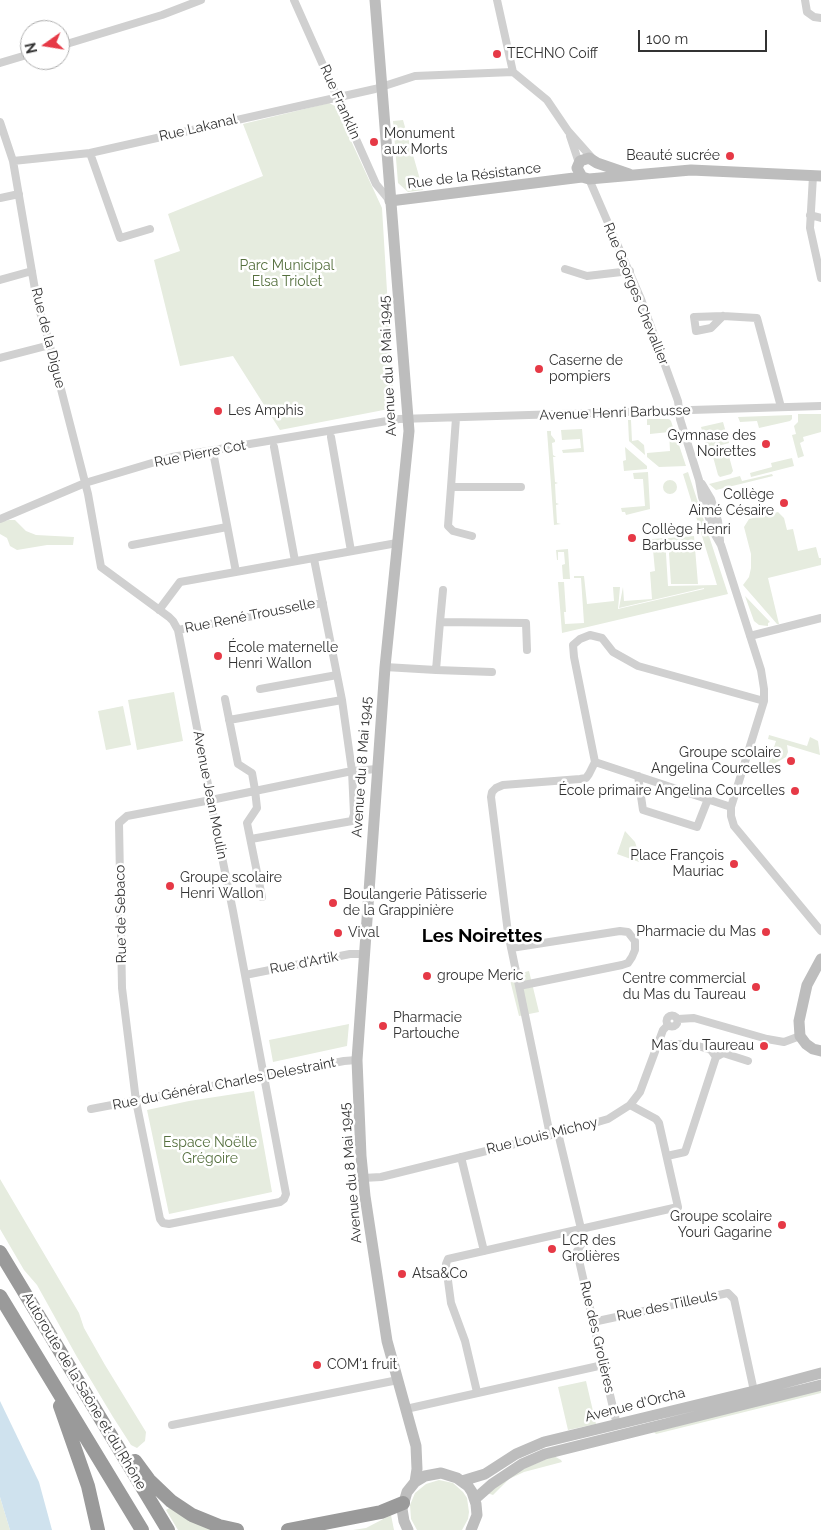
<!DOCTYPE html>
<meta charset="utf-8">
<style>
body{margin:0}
#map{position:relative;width:821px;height:1530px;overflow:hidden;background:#fff;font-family:Raleway,sans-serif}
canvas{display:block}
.north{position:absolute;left:20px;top:20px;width:50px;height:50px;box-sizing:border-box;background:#fff;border:1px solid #adadad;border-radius:50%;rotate:257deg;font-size:14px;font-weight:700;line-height:20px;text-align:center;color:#333}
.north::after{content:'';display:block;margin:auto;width:18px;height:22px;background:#e63946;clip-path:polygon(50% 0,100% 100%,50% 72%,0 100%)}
.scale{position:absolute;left:638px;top:30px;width:129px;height:22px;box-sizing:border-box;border:2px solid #333;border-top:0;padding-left:6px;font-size:15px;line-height:18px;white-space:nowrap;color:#333;-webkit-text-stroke:4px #fff;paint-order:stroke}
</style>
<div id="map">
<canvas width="821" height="1530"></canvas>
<div class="north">N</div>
<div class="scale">100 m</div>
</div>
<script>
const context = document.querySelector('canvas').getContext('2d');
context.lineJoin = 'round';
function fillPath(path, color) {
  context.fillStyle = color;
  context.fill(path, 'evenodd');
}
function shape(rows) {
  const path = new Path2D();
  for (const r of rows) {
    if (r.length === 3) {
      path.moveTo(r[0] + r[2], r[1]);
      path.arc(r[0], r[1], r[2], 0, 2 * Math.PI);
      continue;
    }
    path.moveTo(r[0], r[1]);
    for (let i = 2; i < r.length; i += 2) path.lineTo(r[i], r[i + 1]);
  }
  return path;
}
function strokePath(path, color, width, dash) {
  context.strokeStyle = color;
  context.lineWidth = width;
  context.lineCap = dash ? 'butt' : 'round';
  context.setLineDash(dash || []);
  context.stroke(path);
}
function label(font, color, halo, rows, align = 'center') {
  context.font = font + ' Raleway,sans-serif';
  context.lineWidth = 5;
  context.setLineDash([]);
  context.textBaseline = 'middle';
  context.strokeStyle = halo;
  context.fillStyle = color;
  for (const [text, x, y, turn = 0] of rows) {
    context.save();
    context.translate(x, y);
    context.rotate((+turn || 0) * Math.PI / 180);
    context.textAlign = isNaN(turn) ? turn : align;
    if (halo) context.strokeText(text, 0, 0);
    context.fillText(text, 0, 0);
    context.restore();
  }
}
fillPath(shape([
 [329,103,335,106,382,208,394,408,280,430,233,356,180,366,154,260,180,251,168,214,263,176,243,124],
 [403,120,423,190,408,192,398,183,393,121],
 [798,414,821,414,821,432,803,437,804,441,800,443,804,456,798,458,792,435,796,434,794,426,798,422],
 [792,415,792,419,790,421,759,428,757,421,740,422,738,417],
 [647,419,669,419,671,421,686,466,659,467,647,457,647,453,670,451,669,432,650,434,650,425,647,425],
 [628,420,631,420,632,441,638,440,644,445,645,455,629,441],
 [723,422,729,443,707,449,701,427],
 [582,429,584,452,563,453,562,450,581,448,580,439,562,440,561,430],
 [547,431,551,431,551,435,555,440,555,442,552,443,553,455,556,457,553,457,555,482,558,483,555,484,556,503,559,504,556,505,557,523,561,524,554,525],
 [625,447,647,466,647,469,624,471,623,461,626,460],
 [724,447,727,449,733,471,731,474,720,477,718,475,712,453,713,450],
 [792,458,794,466,751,477,750,473,772,467,771,463],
 [648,472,650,509,626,515,625,512,622,512,621,508,645,506,643,479,634,479,633,473],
 [688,472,728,594,562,633,558,582,564,582,566,612,564,612,565,624,584,623,581,578,574,578,574,576,584,576,587,604,614,601,613,587,620,587,618,609,704,589,704,588,619,608,623,587,624,601,652,599,650,572,655,571,652,539,665,538,668,586,717,585,683,474],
 [772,474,773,476,716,490,709,484,740,476,742,481],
 [670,487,7],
 [778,512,784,518,787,530,793,529,798,551,816,547,819,558,821,558,821,565,768,578,779,624,777,624,743,585,749,577,751,568,751,554,744,527,749,519],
 [9,520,15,520,26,531,36,535,74,537,73,545,47,545,17,550,10,546,7,538,0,534,0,522],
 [694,536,698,584,671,584,668,538],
 [568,549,570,579,563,579,562,565,565,564,564,552,558,552,558,560,557,560,556,550],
 [745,596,770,622,768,623,768,626,759,625,754,621],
 [174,692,183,741,137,750,128,700],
 [123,706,131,745,106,750,98,711],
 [769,735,807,746,810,737,818,741,820,755,787,745,788,752,786,757,767,768,776,741,768,739],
 [625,831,635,842,638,851,639,862,617,854],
 [529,971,539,1012,519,1016,509,976],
 [349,1024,347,1046,273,1062,269,1040],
 [254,1091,272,1192,169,1214,147,1110,189,1101],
 [0,1179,79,1313,84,1328,105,1365,146,1432,145,1441,137,1448,131,1445,113,1417,77,1357,37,1285,24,1270,0,1229],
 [586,1381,596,1424,568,1430,558,1387],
 [821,1389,821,1393,656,1434,654,1432],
 [554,1456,561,1460,562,1462,524,1472,509,1479,493,1495,487,1493,513,1473],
 [439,1480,453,1483,463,1492,467,1498,469,1512,468,1519,462,1530,417,1530,411,1519,410,1505,415,1493,426,1484],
 [0,1497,10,1530,0,1530],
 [171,1507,214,1530,178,1530,166,1510],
 [391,1515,394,1530,353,1530,366,1528]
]), '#e6ecdf');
fillPath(shape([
 [0,1401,39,1482,52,1530,10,1530,0,1497]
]), '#cfe2ee');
strokePath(shape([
 [294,0,376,184,390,201],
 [497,0,513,72],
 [805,0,807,12,814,17,821,18],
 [60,46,162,15,201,0],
 [0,63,30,54],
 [0,122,13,161,38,307,44,323,88,494,101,567,169,617,173,621,178,630,211,800,213,813,233,911,286,1194,284,1199,280,1202,169,1224,163,1223,160,1219,136,1101,122,988,119,823,127,816,211,800,352,771,377,769],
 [570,136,579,163],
 [90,153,120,238,150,229],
 [13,161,90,153,375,89,415,76,513,72,547,100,568,131,592,158],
 [813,176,810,228,821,278],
 [589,179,641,299,678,401,680,419,699,480,702,497,714,533,721,545,761,670,764,689,764,701,731,807,731,816,734,826,821,931],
 [0,198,19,194],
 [810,215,821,218],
 [565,269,587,276,630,271],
 [0,280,32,271],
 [723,316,711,328,696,331,694,317,723,316,757,318,781,407],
 [0,358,50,345],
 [456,418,451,487,521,487],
 [331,437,351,551],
 [274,447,295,561],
 [214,457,236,572],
 [702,484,711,499,718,521,720,541],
 [451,487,448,526,453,531,472,536],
 [0,519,85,483,172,457,399,419,821,406],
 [132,545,227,527],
 [159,610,180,582,397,543],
 [440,622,443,590],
 [178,630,323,603],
 [750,636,821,618],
 [385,667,436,670,440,622,526,623,527,650],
 [436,670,492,672],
 [260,689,337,675],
 [225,699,238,764,252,773,255,790,257,808,247,823,262,897],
 [229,720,342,700],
 [595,762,731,807],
 [638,776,643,810,697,827,708,799],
 [251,839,352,821,354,814,352,771,342,700,314,559],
 [511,948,620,931,628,932,635,941,635,950,632,957,628,963,622,965,519,986],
 [245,975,350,954,364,954],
 [672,1021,5.5],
 [678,1019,694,1018,767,1039,784,1042,800,1036],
 [655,1049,672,1044,692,1044,711,1050,716,1057,685,1152,667,1156],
 [716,1057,723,1053,748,1061],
 [91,1109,344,1061,357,1060],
 [558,1133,583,1237,583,1242,577,1251,578,1256,617,1425],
 [550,1135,508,933,491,797,492,792,496,788,503,785,580,779,586,778,589,774,595,762,574,657,573,645,580,639,590,635,602,638,613,652,638,666,764,701],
 [461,1157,484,1251],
 [363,1178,381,1177,567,1131,608,1119,630,1105,640,1092,663,1030,668,1025],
 [593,1322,728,1293,734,1299,754,1391],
 [477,1392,465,1341,451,1303,447,1273,446,1264,448,1259,678,1207,659,1123,656,1119,630,1105],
 [406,1409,603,1365],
 [172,1425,398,1380]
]), '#d0d0d0', 8);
strokePath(shape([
 [375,0,409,431,385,667,357,1060,361,1156,365,1196,387,1341,416,1446,417,1469,415,1482],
 [629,174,597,163,589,158,580,161,577,168,582,177,589,179,691,170,821,176],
 [390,201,582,177],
 [821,959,807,985,799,1021,800,1036,806,1044,813,1049,821,1051],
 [462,1481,485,1474,516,1454,544,1442,754,1391,821,1373],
 [475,1499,492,1484,522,1464,545,1454,821,1385],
 [408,1530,404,1521,402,1509,407,1492,415,1482,425,1476,441,1473,457,1478,468,1486,472,1492,476,1504,477,1515,471,1530]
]), '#bdbdbd', 11);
strokePath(shape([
 [0,1252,168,1530],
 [0,1296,142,1530],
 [60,1406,88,1486,98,1530],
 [135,1461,149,1480,171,1501,192,1515,219,1526,237,1530],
 [288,1530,381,1512,403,1503]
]), '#9a9a9a', 14);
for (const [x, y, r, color] of [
 [497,54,5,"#e63946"],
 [374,142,5,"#e63946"],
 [730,156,5,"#e63946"],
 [539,369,5,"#e63946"],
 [218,411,5,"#e63946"],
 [766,444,5,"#e63946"],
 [784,503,5,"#e63946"],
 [632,538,5,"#e63946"],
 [218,656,5,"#e63946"],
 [791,761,5,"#e63946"],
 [795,791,5,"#e63946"],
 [734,864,5,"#e63946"],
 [170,886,5,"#e63946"],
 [333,903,5,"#e63946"],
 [766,932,5,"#e63946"],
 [338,933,5,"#e63946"],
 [427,976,5,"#e63946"],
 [756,987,5,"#e63946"],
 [383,1026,5,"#e63946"],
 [764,1046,5,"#e63946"],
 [782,1225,5,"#e63946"],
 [552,1249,5,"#e63946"],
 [402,1274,5,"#e63946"],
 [317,1365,5,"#e63946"]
]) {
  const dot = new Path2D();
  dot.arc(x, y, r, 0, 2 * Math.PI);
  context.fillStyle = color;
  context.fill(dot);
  strokePath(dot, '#fff', 2);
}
label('14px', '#333', '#fff', [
 ["TECHNO Coiff",507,54],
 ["Monument",384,134],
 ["aux Morts",384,150],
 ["Beauté sucrée",720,156,"right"],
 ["Caserne de",549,361],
 ["pompiers",549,377],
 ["Les Amphis",228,411],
 ["Gymnase des",756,436,"right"],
 ["Noirettes",756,452,"right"],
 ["Collège",774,495,"right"],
 ["Aimé Césaire",774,511,"right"],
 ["Collège Henri",642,530],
 ["Barbusse",642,546],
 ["École maternelle",228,648],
 ["Henri Wallon",228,664],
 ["Groupe scolaire",781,753,"right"],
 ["Angelina Courcelles",781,769,"right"],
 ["École primaire Angelina Courcelles",785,791,"right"],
 ["Place François",724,856,"right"],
 ["Mauriac",724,872,"right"],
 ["Groupe scolaire",180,878],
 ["Henri Wallon",180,894],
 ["Boulangerie Pâtisserie",343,895],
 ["de la Grappinière",343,911],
 ["Pharmacie du Mas",756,932,"right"],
 ["Vival",348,933],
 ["groupe Meric",437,976],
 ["Centre commercial",746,979,"right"],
 ["du Mas du Taureau",746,995,"right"],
 ["Pharmacie",393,1018],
 ["Partouche",393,1034],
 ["Mas du Taureau",754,1046,"right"],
 ["Groupe scolaire",772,1217,"right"],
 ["Youri Gagarine",772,1233,"right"],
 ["LCR des",562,1241],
 ["Grolières",562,1257],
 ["Atsa&Co",412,1274],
 ["COM'1 fruit",327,1365]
], 'left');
label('14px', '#333', '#fff', [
 ["Rue Franklin",340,102,66],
 ["Rue Lakanal",198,128,-13],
 ["Rue de la Résistance",474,176,-7],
 ["Rue Georges Chevallier",636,294,68],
 ["Rue de la Digue",48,338,76],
 ["Avenue du 8 Mai 1945",388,366,-93],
 ["Avenue Henri Barbusse",615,413,-2],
 ["Rue Pierre Cot",200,454,-11],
 ["Rue René Trousselle",250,616,-11],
 ["Avenue du 8 Mai 1945",362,767,-86],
 ["Avenue Jean Moulin",210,795,79],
 ["Rue de Sebaco",121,914,-91],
 ["Rue d'Artik",304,963,-11],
 ["Rue du Général Charles Delestraint",224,1084,-11],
 ["Rue Louis Michoy",542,1136,-14],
 ["Avenue du 8 Mai 1945",351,1173,-95],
 ["Rue des Tilleuls",667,1306,-12],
 ["Rue des Grolières",597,1337,77],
 ["Autoroute de la Saône et du Rhône",84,1391,59],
 ["Avenue d'Orcha",635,1405,-14]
]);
label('14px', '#56703f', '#fff', [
 ["Parc Municipal",287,266],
 ["Elsa Triolet",287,282],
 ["Espace Noëlle",210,1143],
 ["Grégoire",210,1159]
]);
label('bold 19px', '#000', '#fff', [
 ["Les Noirettes",482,936]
]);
</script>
